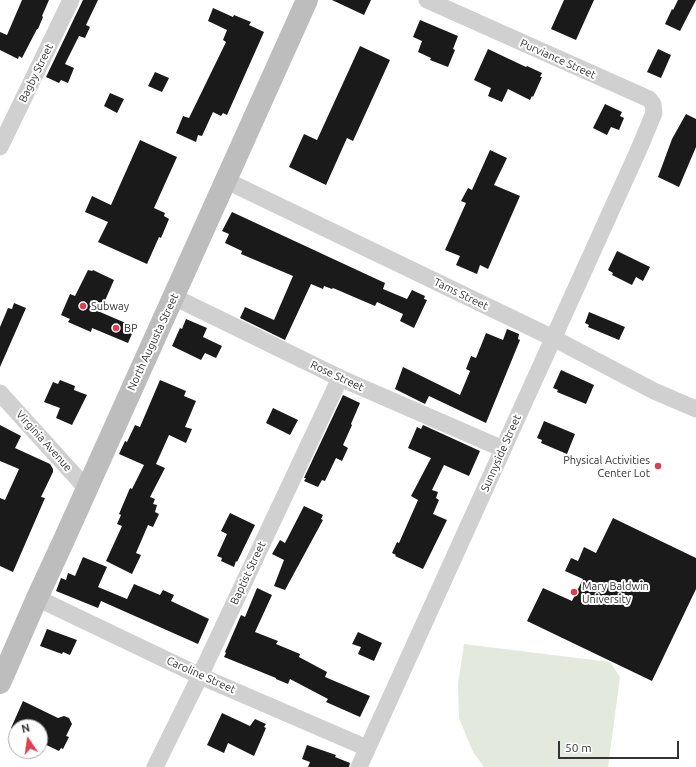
<!DOCTYPE html>
<style>
body{margin:0}
#map{position:relative;width:696px;height:767px;overflow:hidden;background:#fff;font-family:Ubuntu,sans-serif}
canvas{display:block}
.north{position:absolute;left:8px;top:719px;width:40px;height:40px;box-sizing:border-box;background:#fff;border:1px solid #adadad;border-radius:50%;rotate:347deg;font-size:11px;font-weight:700;line-height:16px;text-align:center;color:#333}
.north::after{content:'';display:block;margin:auto;width:14px;height:18px;background:#e03e4e;clip-path:polygon(50% 0,100% 100%,50% 72%,0 100%)}
.scale{position:absolute;left:558px;top:741px;width:121px;height:18px;box-sizing:border-box;border:2px solid #333;border-top:0;padding-left:5px;font-size:12px;line-height:14px;white-space:nowrap;color:#333;-webkit-text-stroke:3px #fff;paint-order:stroke}
</style>
<div id="map">
<canvas width="696" height="767"></canvas>
<div class="north">N</div>
<div class="scale">50 m</div>
</div>
<script>
const context = document.querySelector('canvas').getContext('2d');
context.lineJoin = 'round';
function fillPath(path, color) {
  context.fillStyle = color;
  context.fill(path, 'evenodd');
}
function shape(rows) {
  const path = new Path2D();
  for (const r of rows) {
    path.moveTo(r[0], r[1]);
    for (let i = 2; i < r.length; i += 2) path.lineTo(r[i], r[i + 1]);
  }
  return path;
}
function strokePath(path, color, width, dash) {
  context.strokeStyle = color;
  context.lineWidth = width;
  context.lineCap = dash ? 'butt' : 'round';
  context.setLineDash(dash || []);
  context.stroke(path);
}
function label(font, color, halo, rows, align = 'center') {
  context.font = font + ' Ubuntu,sans-serif';
  context.lineWidth = 4;
  context.setLineDash([]);
  context.textBaseline = 'middle';
  context.strokeStyle = halo;
  context.fillStyle = color;
  for (const [text, x, y, turn = 0] of rows) {
    context.save();
    context.translate(x, y);
    context.rotate((+turn || 0) * Math.PI / 180);
    context.textAlign = isNaN(turn) ? turn : align;
    if (halo) context.strokeText(text, 0, 0);
    context.fillText(text, 0, 0);
    context.restore();
  }
}
fillPath(shape([
 [464,644,610,662,620,677,608,767,484,767,473,752,459,718,458,684]
]), '#e3e9dc');
fillPath(shape([
 [22,0,49,0,42,16,43,17,38,29,37,29,22,58,19,56,18,59,0,50,0,32,7,35],
 [83,0,98,0,86,25,90,27,85,38,79,36,65,64,74,68,68,83,61,80,59,83,46,77],
 [332,0,371,0,364,15],
 [564,0,594,0,576,40,551,29],
 [678,0,696,0,680,31,665,24,672,9,673,10],
 [213,8,233,17,234,15,251,22,249,25,264,32,227,115,223,113,221,116,213,112,202,136,198,135,196,142,176,133,183,116,189,118,226,42,223,40,227,30,208,21],
 [420,20,458,36,453,49,455,50,448,67,430,60,431,58,418,52,422,41,413,37],
 [360,46,390,60,353,141,347,138,326,185,289,167,304,134,317,140],
 [488,49,526,67,527,66,542,73,540,77,542,77,533,97,532,96,530,100,508,89,502,102,488,96,491,88,474,80],
 [658,49,671,55,661,78,647,72],
 [155,72,169,78,162,92,148,86],
 [110,93,124,99,117,113,104,106],
 [605,104,622,112,620,116,624,118,619,130,611,127,607,135,593,128],
 [686,114,696,119,696,147,679,187,658,177,672,139],
 [140,140,177,157,154,208,165,213,164,216,169,219,161,238,159,237,147,264,98,242,108,222,85,212,92,196,111,205],
 [490,150,507,158,494,185,520,196,488,269,480,265,477,274,456,265,460,256,445,250,466,203,461,201,468,188,472,190],
 [232,212,385,283,383,289,407,299,412,290,425,296,424,299,427,300,414,328,400,321,403,314,377,302,375,306,333,288,332,289,324,286,323,289,311,284,285,340,240,318,245,307,274,320,293,276,241,254,242,251,225,243,229,234,222,231],
 [617,251,650,267,643,281,636,277,632,285,612,275,613,273,608,270],
 [88,270,92,271,93,270,114,280,100,312,135,327,128,343,92,328,91,332,68,322,70,319,61,315,70,294,75,296],
 [14,303,26,308,0,367,0,327,8,308,12,309],
 [589,312,625,327,619,340,588,327,589,325,585,323],
 [186,319,207,328,203,337,222,346,216,358,205,353,201,360,172,346,180,328,182,329],
 [507,329,519,334,518,339,520,340,486,423,429,396,425,404,395,389,403,367,460,395,470,371,466,369,471,356,476,358,486,333,503,340],
 [561,370,594,385,586,404,557,392,558,390,553,388],
 [60,380,75,386,74,390,87,395,72,425,56,418,60,408,44,402,53,382,58,384],
 [160,380,186,391,184,396,196,401,185,427,192,429,186,443,169,435,156,464,165,468,150,497,155,499,153,504,157,505,155,512,159,514,153,527,148,525,136,553,141,555,132,574,106,561,122,526,117,524,121,515,119,514,130,488,132,489,144,465,119,454,125,441,127,442,135,425,140,427],
 [343,395,360,403,351,424,352,425,343,445,348,448,342,461,336,458,325,481,322,480,318,487,304,481,306,478,304,478],
 [273,408,298,420,290,435,266,423],
 [544,421,575,434,567,454,541,443,542,440,537,438],
 [0,425,21,436,15,448,50,464,53,469,53,472,41,497,45,498,13,572,0,566,0,498,5,500,19,469,0,461],
 [423,425,480,451,469,476,444,465,432,490,438,492,436,498,439,500,433,514,447,520,423,569,395,556,396,555,392,553,397,542,399,543,418,500,411,496,431,458,408,448,417,427,421,429],
 [304,506,323,515,321,519,323,520,285,590,274,586,284,560,272,554,280,540,285,543],
 [230,513,255,525,237,562,236,561,234,567,221,561,222,558,217,556,227,534,221,531],
 [613,518,696,558,696,589,652,681,527,621,543,588,572,601,583,579,565,571,571,558,578,561,584,547,596,553],
 [83,557,107,567,98,587,127,599,134,584,160,595,163,590,174,595,171,601,209,619,198,644,101,601,98,608,56,591,61,578,66,580,68,573,75,576],
 [257,588,272,595,255,632,278,641,276,644,300,654,299,657,327,672,325,677,370,696,360,717,326,702,328,699,290,679,288,684,276,679,276,678,224,657,226,653,225,652,241,615,245,617],
 [47,629,77,640,70,655,63,652,62,654,40,646],
 [358,632,382,643,374,661,358,654,361,647,352,644],
 [23,701,58,718,64,716,69,718,72,724,66,736,69,737,63,749,61,748,59,751,40,742,40,727,16,727,16,731,11,728],
 [222,713,250,726,255,719,266,724,264,727,266,728,254,756,228,743,224,753,207,745],
 [307,745,336,755,335,757,350,763,349,767,308,767,310,762,302,759]
]), '#1a1a1a');
strokePath(shape([
 [0,147,71,0],
 [225,180,553,338,654,391,696,409],
 [174,297,340,378,503,449],
 [0,393,87,489],
 [37,598,200,676,367,748],
 [155,767,200,676,340,378],
 [359,767,639,149,654,113,653,104,649,99,427,0]
]), '#d0d0d0', 17);
strokePath(shape([
 [0,683,37,598,63,542,307,0]
]), '#bdbdbd', 22);
for (const [x, y, r, color] of [
 [83,306,4,"#e03e4e"],
 [116,328,4,"#e03e4e"],
 [658,466,4,"#e03e4e"],
 [574,592,4,"#e03e4e"]
]) {
  const dot = new Path2D();
  dot.arc(x, y, r, 0, 2 * Math.PI);
  context.fillStyle = color;
  context.fill(dot);
  strokePath(dot, '#fff', 1.5);
}
label('11px', '#333', '#fff', [
 ["Purviance Street",558,59,24],
 ["Bagby Street",36,73,-64],
 ["Tams Street",461,294,26],
 ["North Augusta Street",153,342,-65],
 ["Rose Street",337,376,25],
 ["Virginia Avenue",44,441,48],
 ["Sunnyside Street",501,453,-66],
 ["Baptist Street",248,573,-65],
 ["Caroline Street",201,675,24]
]);
label('11px', '#333', '#fff', [
 ["Subway",91,306],
 ["BP",124,328],
 ["Physical Activities",650,460,"right"],
 ["Center Lot",650,473,"right"],
 ["Mary Baldwin",582,586],
 ["University",582,599]
], 'left');
</script>
